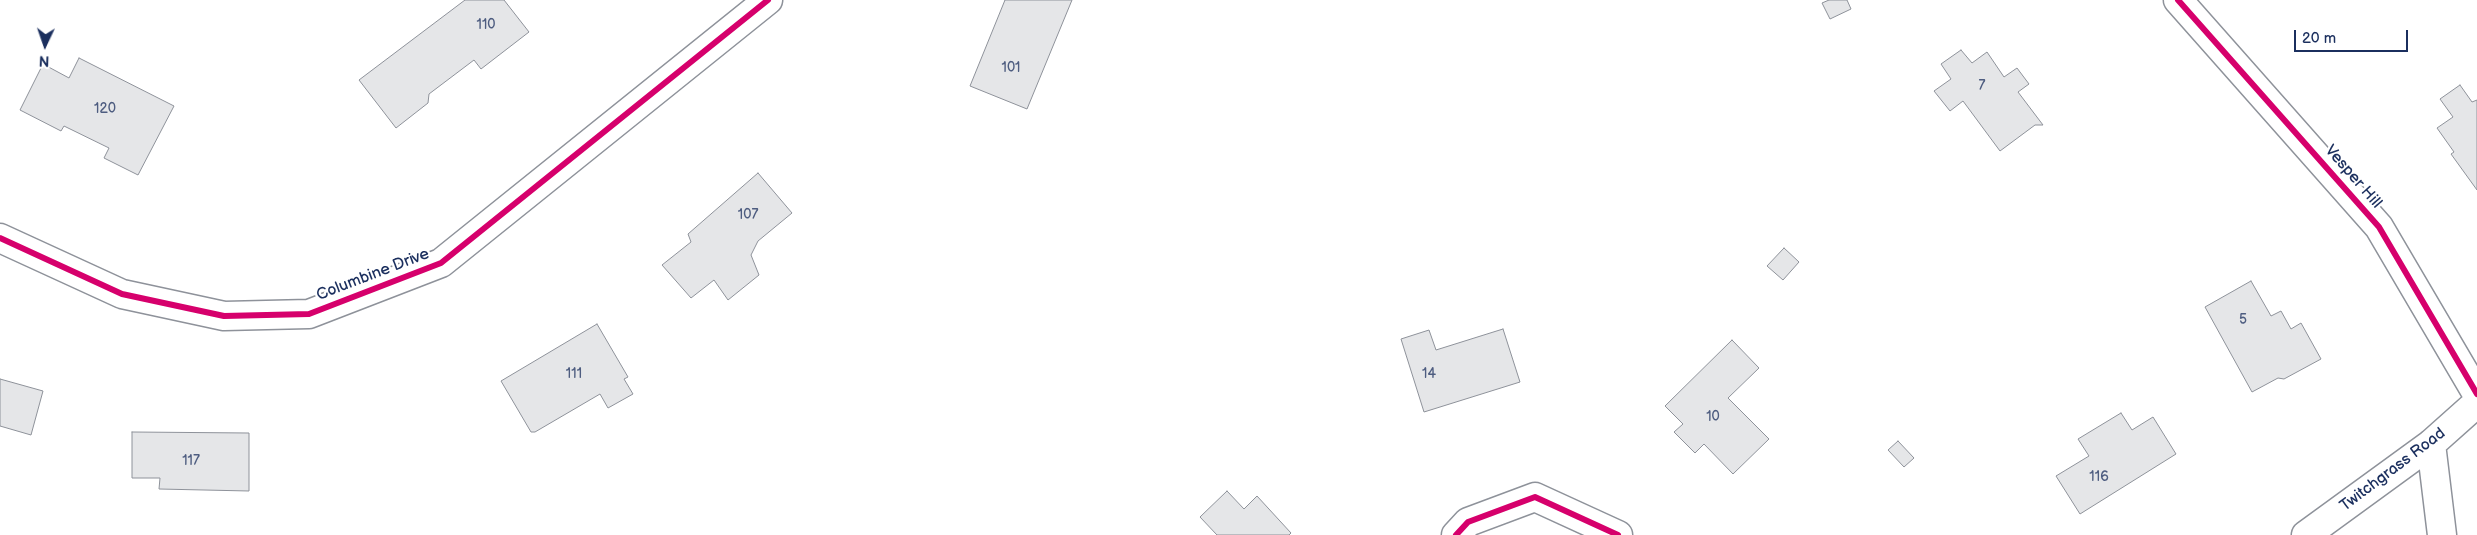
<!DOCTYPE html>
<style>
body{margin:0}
#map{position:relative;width:2477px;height:535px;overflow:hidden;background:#fff;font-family:"Balsamiq Sans",sans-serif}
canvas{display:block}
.north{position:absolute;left:20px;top:20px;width:50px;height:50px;-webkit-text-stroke:4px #fff;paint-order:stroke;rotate:183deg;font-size:14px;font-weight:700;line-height:20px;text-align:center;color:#1b2f5e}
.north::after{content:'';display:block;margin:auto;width:18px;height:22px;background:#1b2f5e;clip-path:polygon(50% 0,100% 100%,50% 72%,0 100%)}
.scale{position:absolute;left:2294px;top:30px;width:114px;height:22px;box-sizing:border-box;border:2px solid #1b2f5e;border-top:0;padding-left:6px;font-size:15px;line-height:18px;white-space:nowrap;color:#1b2f5e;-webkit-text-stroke:4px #fff;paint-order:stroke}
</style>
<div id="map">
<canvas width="2477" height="535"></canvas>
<div class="north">N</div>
<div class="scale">20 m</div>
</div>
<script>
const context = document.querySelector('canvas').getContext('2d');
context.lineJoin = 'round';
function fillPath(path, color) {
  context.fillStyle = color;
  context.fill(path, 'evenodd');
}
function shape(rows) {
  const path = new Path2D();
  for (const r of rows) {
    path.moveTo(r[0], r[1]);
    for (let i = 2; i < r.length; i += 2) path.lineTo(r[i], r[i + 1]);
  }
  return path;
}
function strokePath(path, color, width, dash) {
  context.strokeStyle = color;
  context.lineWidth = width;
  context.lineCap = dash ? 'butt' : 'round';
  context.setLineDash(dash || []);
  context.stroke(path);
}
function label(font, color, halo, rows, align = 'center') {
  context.font = font + ' "Balsamiq Sans",sans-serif';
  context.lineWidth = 4.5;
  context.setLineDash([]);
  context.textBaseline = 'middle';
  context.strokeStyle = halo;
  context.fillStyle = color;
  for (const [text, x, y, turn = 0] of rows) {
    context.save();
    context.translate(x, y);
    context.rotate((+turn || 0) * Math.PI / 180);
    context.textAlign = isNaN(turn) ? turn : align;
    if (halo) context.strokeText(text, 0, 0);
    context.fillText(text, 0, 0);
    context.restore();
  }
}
const building = shape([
 [465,0,504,0,529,32,481,69,474,60,429,94,428,103,396,128,359,80,465,0],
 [1005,0,1072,0,1027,109,970,86,1005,0],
 [1829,0,1847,0,1851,9,1830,19,1822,3,1829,0],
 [1961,50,1972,63,1987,52,2004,77,2017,68,2029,84,2018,92,2043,125,2035,125,2000,151,1963,101,1950,111,1934,91,1951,79,1941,64,1961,50],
 [79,58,174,106,138,175,104,158,109,148,64,126,61,131,20,110,43,64,69,78,79,58],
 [2460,85,2472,102,2477,100,2477,190,2451,154,2454,152,2437,128,2453,117,2440,99,2460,85],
 [758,173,792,213,758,241,751,255,759,275,728,300,714,280,691,298,662,265,691,242,688,234,758,173],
 [1784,248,1799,262,1783,280,1767,266,1784,248],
 [2251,281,2271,316,2281,311,2291,329,2301,323,2321,359,2284,379,2278,378,2252,392,2205,307,2251,281],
 [597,324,628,377,624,379,633,394,608,408,600,394,535,432,531,432,501,381,597,324],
 [1503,329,1520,382,1424,412,1401,339,1429,330,1436,350,1503,329],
 [1732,340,1759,368,1728,398,1769,439,1733,474,1704,444,1695,453,1674,432,1683,424,1665,406,1732,340],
 [0,379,43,391,31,435,0,426,0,379],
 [2121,413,2132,430,2153,417,2176,454,2080,514,2056,476,2089,456,2078,439,2121,413],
 [132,432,249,433,249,491,159,489,160,478,132,478,132,432],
 [1898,441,1914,458,1904,467,1888,450,1898,441],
 [1227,491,1244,509,1257,496,1291,533,1289,535,1217,535,1200,517,1227,491]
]);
fillPath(building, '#e5e6e8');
strokePath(building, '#8e929a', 1);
const street = shape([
 [2178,0,2379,227,2477,394],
 [0,238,122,294,224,316,309,314,441,263,768,0],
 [2431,444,2442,535],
 [1456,535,1468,522,1535,497,1618,535],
 [2306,535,2431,444,2477,403]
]);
strokePath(street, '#8e929a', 31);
strokePath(street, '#fff', 28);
strokePath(shape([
 [2178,0,2379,227,2477,394],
 [0,238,122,294,224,316,309,314,441,263,768,0],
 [1456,535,1468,522,1535,497,1618,535]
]), '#d6006c', 6);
label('14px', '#4e5d80', null, [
 ["110",486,25],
 ["101",1011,68],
 ["7",1982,86],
 ["120",105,109],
 ["107",748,215],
 ["5",2243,320],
 ["111",574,374],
 ["14",1429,374],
 ["10",1713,417],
 ["117",191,461],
 ["116",2099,477]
]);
label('16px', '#1b2f5e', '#fff', [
 ["Vesper Hill",2353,177,49],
 ["Columbine Drive",373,275,-21],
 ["Twitchgrass Road",2393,470,-37]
]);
</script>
